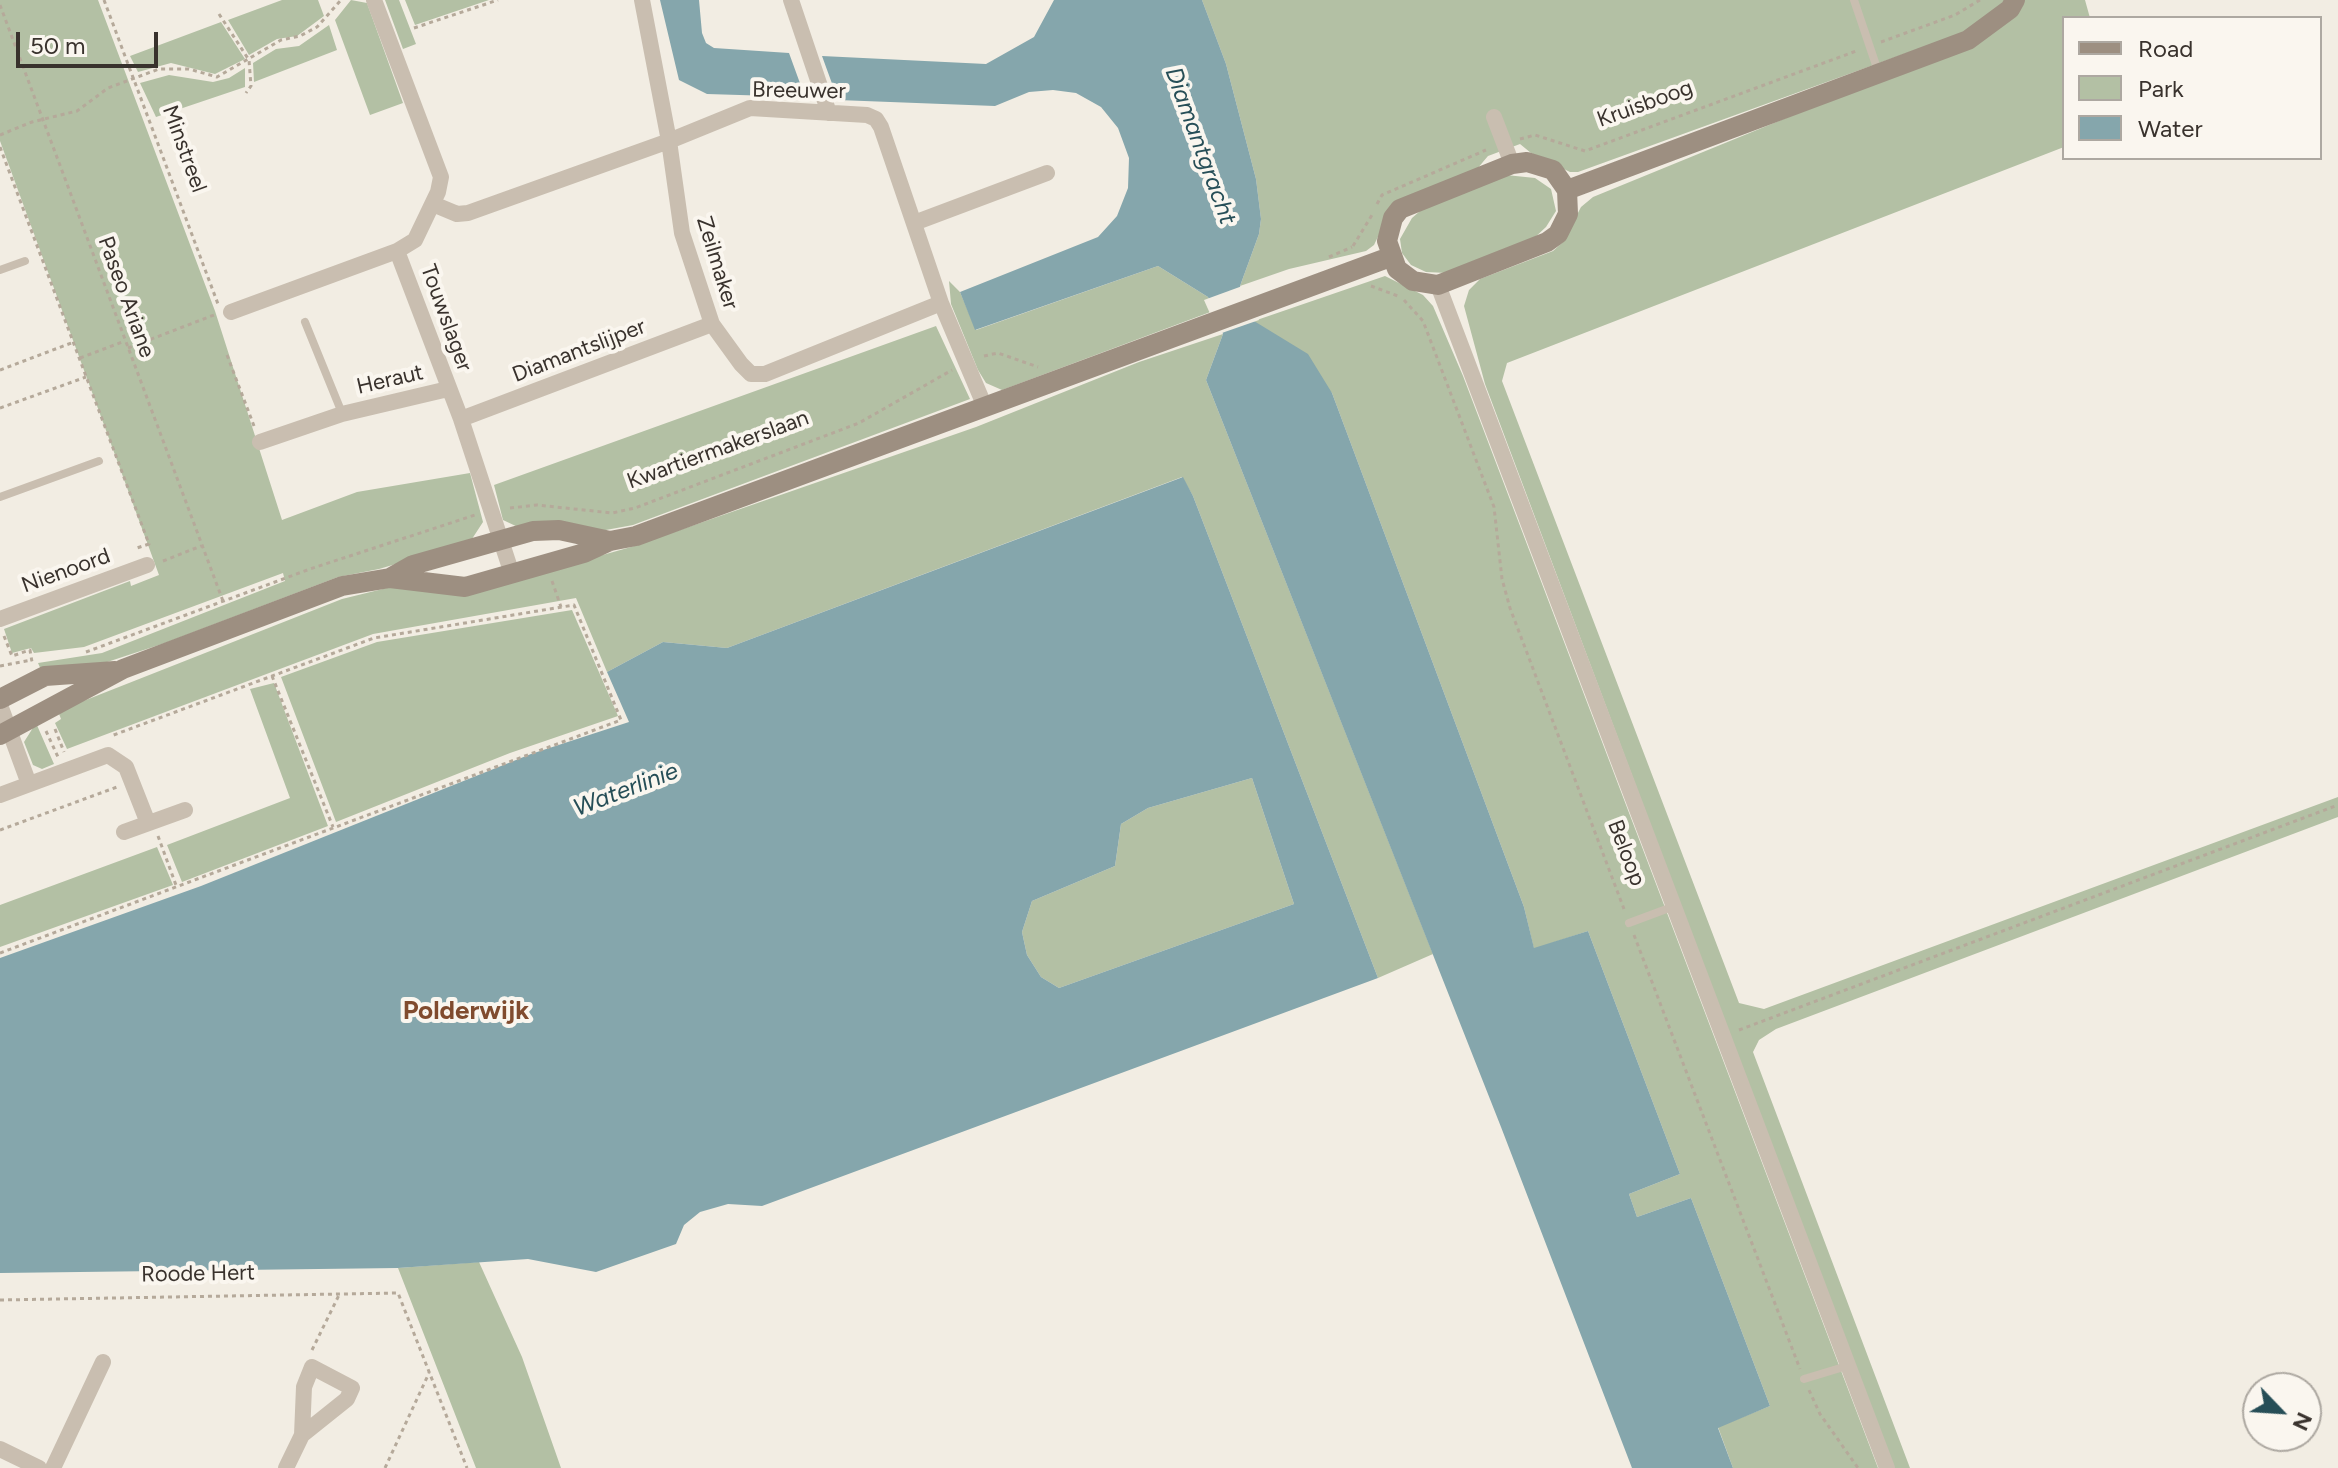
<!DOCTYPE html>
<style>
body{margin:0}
#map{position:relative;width:2338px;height:1468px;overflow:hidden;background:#f2ede3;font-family:Figtree,sans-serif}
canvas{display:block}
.legend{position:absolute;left:2062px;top:16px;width:260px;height:144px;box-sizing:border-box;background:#faf6ef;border:2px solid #ada8a1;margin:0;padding:10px 14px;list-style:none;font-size:24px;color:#39322d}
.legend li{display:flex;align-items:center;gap:16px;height:40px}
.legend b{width:40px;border:2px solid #ada8a1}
.north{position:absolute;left:2242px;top:1372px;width:80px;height:80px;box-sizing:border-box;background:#faf6ef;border:2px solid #ada8a1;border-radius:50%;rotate:115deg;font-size:22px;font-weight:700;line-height:32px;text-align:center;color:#39322d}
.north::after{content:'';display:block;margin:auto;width:28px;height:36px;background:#264e57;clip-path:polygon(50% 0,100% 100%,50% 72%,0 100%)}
.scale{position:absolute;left:16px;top:32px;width:142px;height:36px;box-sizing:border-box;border:4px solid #39322d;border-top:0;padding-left:10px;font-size:24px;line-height:28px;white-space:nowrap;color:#39322d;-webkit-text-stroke:6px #faf6ef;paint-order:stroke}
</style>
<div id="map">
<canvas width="2338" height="1468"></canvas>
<ul class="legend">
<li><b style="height:10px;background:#9d8f81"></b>Road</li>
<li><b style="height:22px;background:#b3c0a4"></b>Park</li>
<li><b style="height:22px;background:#85a6ac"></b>Water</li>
</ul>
<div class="north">N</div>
<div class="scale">50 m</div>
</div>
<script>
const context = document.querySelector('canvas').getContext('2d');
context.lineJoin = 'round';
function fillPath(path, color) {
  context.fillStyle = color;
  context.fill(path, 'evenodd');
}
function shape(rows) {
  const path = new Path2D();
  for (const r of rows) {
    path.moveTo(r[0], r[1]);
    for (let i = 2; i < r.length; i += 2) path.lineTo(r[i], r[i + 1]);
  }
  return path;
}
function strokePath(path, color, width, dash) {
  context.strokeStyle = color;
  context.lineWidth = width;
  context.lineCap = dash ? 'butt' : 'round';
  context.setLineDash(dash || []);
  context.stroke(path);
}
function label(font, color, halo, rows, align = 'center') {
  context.font = font + ' Figtree,sans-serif';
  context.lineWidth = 8;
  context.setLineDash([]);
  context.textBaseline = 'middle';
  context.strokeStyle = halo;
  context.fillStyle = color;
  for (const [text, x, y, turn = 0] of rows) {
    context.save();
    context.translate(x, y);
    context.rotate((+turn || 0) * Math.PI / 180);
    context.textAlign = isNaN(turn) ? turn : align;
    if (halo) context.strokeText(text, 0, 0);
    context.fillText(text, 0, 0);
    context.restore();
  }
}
fillPath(shape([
 [0,0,98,0,215,311,282,520,357,492,470,473,483,522,470,542,379,569,338,577,165,643,92,667,42,672,38,663,102,653,285,581,283,573,84,647,34,653,31,648,12,653,4,629,130,581,131,586,159,575,0,141],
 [282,0,318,0,324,16,297,36,277,39,249,55,228,20],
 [351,0,367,3,403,103,370,115,335,20],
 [385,0,399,0,416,44,403,49],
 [405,0,489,0,415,25],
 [1202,0,2006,0,1973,29,1578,172,1570,172,1531,153,1520,144,1488,156,1477,169,1394,203,1374,245,1366,251,1289,269,1240,286,1259,234,1261,219,1256,179,1226,64],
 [2020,0,2085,0,2090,18,2064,18,2064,147,1507,363,1502,381,1739,1003,1764,1009,2338,797,2338,817,1776,1029,1759,1040,1753,1052,1910,1468,1892,1468,1485,384,1464,306,1469,290,1480,279,1553,251,1563,242,1581,207,1593,197,1972,42],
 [221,22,245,59,215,74,171,63,138,72,130,56],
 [329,25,337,50,254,82,253,63,276,49,299,46],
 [245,68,245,87,156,117,140,83,169,75,213,82,229,78],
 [1506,175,1535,178,1551,189,1556,211,1546,227,1531,241,1447,273,1426,272,1411,265,1402,253,1400,239,1412,218,1427,205],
 [1158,266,1208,297,1213,311,1002,390,986,383,978,370,951,304,949,281,960,292,976,330],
 [1385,276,1423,295,1433,306,1463,376,1878,1468,1733,1468,1718,1427,1770,1406,1691,1198,1637,1217,1629,1194,1680,1174,1588,931,1534,949,1524,907,1332,393,1254,321],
 [936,326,970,399,633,525,595,532,520,528,503,520,494,485],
 [1223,334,1206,380,1433,954,1378,978,1193,496,1182,477,727,648,663,642,607,672,576,598,373,634,67,749,55,723,61,719,58,711,342,599,395,586,461,595,631,547,976,427,1139,362],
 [572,610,618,716,510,753,336,822,281,677,377,642],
 [274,683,328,826,182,882,167,845,290,798,250,689],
 [36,723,54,764,42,769,33,765,24,742],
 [1252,778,1294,904,1059,988,1041,977,1027,955,1022,932,1032,901,1115,866,1121,824,1148,808],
 [157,847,173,885,0,947,0,905],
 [479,1262,522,1357,561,1468,476,1468,398,1268]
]), '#b3c0a4');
fillPath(shape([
 [660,0,699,0,702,33,706,43,714,48,789,53,805,97,707,94,679,80],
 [1054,0,1202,0,1226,64,1256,179,1261,219,1259,234,1240,286,1254,321,1308,354,1332,393,1524,907,1534,948,1588,931,1680,1174,1629,1194,1637,1217,1691,1198,1770,1406,1718,1428,1733,1468,1632,1468,1501,1127,1206,380,1223,334,1208,297,1158,266,975,330,960,292,1098,237,1117,216,1128,188,1129,158,1118,128,1101,107,1076,93,1053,90,1029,92,995,106,838,100,822,56,986,64,1034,37],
 [1183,477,1193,496,1378,978,762,1206,728,1204,700,1212,684,1225,676,1244,596,1272,528,1259,398,1268,0,1273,0,958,201,886,531,754,629,722,607,672,663,642,727,648],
 [1252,778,1294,904,1059,988,1041,977,1027,955,1022,932,1032,901,1115,866,1121,824,1148,808]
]), '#85a6ac');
fillPath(shape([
 [1245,285,1259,320,1219,334,1204,300]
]), '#f2ede3');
strokePath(shape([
 [104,0,218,304],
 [0,5,223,601],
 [219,14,249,60,251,86,246,93],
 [414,28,498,0],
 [1881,42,1955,15,1980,0],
 [0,135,32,122,77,111,108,88,159,69,189,69,217,77,281,40,300,36,317,27,341,0],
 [1520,139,1535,135,1585,151,1859,50],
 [0,147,149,544,134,549],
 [1377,204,1382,195,1486,150],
 [1353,246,1372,215],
 [1329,257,1352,247],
 [1371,286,1398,296],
 [1404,300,1423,321,1494,507,1502,579,1510,608,1624,909],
 [128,348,214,315],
 [227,355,254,426],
 [984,356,998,353,1038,367],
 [80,358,125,341],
 [0,370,74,342],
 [0,408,86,377],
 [510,508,537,505,612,513,635,508,859,423,952,370],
 [163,561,201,546],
 [552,581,561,607],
 [4,636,12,656,30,650,32,662],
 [86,652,310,569,475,515],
 [0,666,32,660],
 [272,676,333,827],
 [55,729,64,752],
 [46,731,58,757],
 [0,830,117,787],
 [158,836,177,888],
 [1634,935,1800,1369],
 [0,953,621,720,574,605,374,638,111,736],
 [1739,1030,2338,805],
 [0,1300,398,1293,467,1468],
 [312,1350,340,1293],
 [1809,1390,1820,1414,1858,1468],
 [385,1468,429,1373]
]), '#b5a99a', 3, [4, 4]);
strokePath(shape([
 [1854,0,1878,71],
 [0,270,25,261],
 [305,322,342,413],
 [0,497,99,461],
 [1629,923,1672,907],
 [1804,1379,1847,1366]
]), '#c9beb0', 8);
strokePath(shape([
 [374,0,441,177,438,192,415,240,397,251,461,419,512,574],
 [642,0,669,141,682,233,712,324,741,364,751,374,765,374,941,303],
 [791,0,829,113],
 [1494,117,1512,164],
 [433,204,457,214,468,213,669,141,750,108,867,115,876,119,881,127,941,303,985,407],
 [914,223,1047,173],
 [1438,285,1887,1468],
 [231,312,397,251],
 [461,419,712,324],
 [260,442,342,414,448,389],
 [0,619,147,565],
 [0,705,29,784],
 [0,795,108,755,126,767,148,823],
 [124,832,185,810],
 [0,1449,39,1468],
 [53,1468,103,1362],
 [286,1468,302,1435,347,1399,352,1388,312,1367,304,1387,302,1435]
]), '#c9beb0', 16);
strokePath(shape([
 [1527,162,1553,170,1567,190,1568,214,1558,234,1547,242,1438,285,1413,281,1397,269,1387,241,1393,218,1400,209,1512,164,1527,162],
 [1567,190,1968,40,2010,9,2015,0],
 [390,578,413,565,533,531,559,530,610,541],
 [0,699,45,676,115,671],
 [0,735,123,669,342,586,390,578,465,587,584,553,610,541,636,536,1390,257]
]), '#9d8f81', 20);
label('22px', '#39322d', '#faf6ef', [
 ["Breeuwer",799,91,1],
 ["Kruisboog",1645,104,-20],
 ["Minstreel",184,149,70],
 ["Zeilmaker",717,263,73],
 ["Paseo Ariane",126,297,70],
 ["Touwslager",446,318,70],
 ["Diamantslijper",579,351,-21],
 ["Heraut",390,380,-13],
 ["Kwartiermakerslaan",718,450,-20],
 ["Nienoord",66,571,-20],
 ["Beloop",1626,853,69],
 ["Roode Hert",198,1274,-1]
]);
label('italic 24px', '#264e57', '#faf6ef', [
 ["Diamantgracht",1200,146,70],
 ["Waterlinie",626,790,-21]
]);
label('bold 26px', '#804b2e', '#faf6ef', [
 ["Polderwijk",466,1011]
]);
</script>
